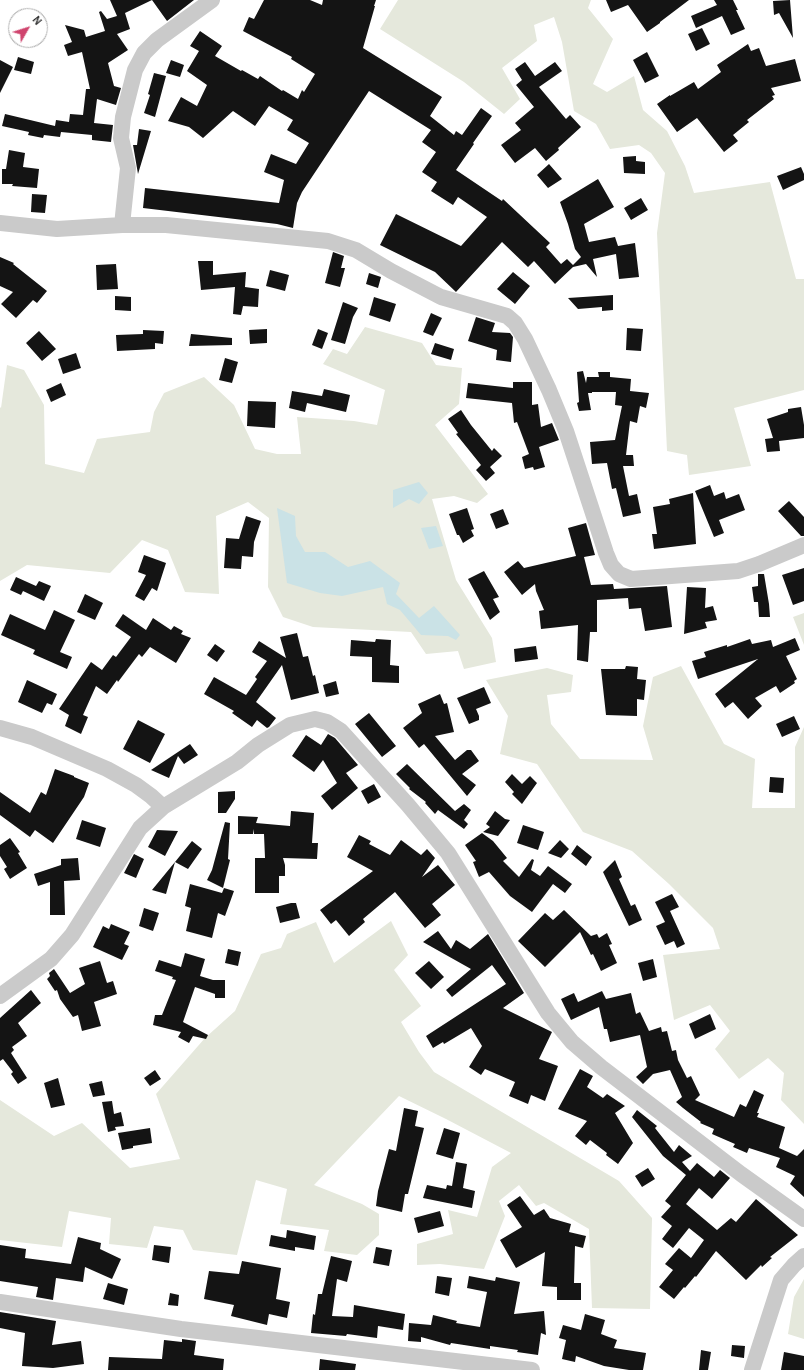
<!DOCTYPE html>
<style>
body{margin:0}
#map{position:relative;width:804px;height:1370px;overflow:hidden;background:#fff;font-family:Karla,sans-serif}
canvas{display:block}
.north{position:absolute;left:8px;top:8px;width:40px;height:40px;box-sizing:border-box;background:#fff;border:1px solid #ababab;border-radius:50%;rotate:51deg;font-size:11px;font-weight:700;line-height:16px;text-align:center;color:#2d2d2d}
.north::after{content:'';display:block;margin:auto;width:14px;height:18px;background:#cf436d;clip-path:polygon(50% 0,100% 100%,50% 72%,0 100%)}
</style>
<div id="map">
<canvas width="804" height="1370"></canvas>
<div class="north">N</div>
</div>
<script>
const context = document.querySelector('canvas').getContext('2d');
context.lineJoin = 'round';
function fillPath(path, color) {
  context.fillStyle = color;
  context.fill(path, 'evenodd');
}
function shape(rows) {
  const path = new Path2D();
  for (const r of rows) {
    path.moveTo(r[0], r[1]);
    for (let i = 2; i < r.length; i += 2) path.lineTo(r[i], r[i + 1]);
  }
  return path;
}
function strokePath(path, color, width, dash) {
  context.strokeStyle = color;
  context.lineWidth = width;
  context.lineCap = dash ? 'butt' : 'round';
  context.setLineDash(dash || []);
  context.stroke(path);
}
fillPath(shape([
 [398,0,591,0,588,8,613,39,593,84,607,92,634,76,643,110,667,131,685,166,694,193,770,182,796,279,804,279,804,390,734,408,751,466,689,475,687,455,667,451,657,233,665,173,651,153,639,145,610,149,596,124,574,111,562,42,554,17,534,25,537,41,502,68,520,99,504,114,464,82,380,29],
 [365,327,422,343,436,365,462,368,459,404,435,425,488,494,477,503,454,496,432,499,456,580,492,638,496,662,464,669,458,651,426,654,411,632,313,627,283,617,268,587,269,518,248,502,216,516,219,594,185,592,168,550,142,540,110,573,27,565,0,581,0,407,1,408,7,365,24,370,44,405,45,464,84,473,97,439,150,432,154,412,164,393,204,377,234,405,255,449,277,454,301,454,297,417,354,421,377,425,385,390,323,364,333,349,347,354],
 [804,613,804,645,793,617],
 [681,666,724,744,755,759,752,808,795,808,795,747,804,727,804,1124,781,1100,784,1073,768,1058,739,1079,715,1049,730,1031,710,1005,674,1020,663,955,720,949,713,928,669,884,632,851,583,832,537,764,500,754,508,716,486,680,547,668,573,675,571,692,547,695,551,724,580,759,653,760,643,726,653,677],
 [391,921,408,955,394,970,421,1006,401,1022,419,1052,434,1072,619,1181,652,1218,650,1309,592,1308,589,1229,544,1203,536,1206,519,1185,499,1201,505,1216,484,1269,440,1264,417,1265,417,1244,453,1234,448,1210,477,1217,492,1167,511,1153,446,1119,399,1096,314,1185,362,1204,379,1214,379,1235,357,1255,324,1251,329,1230,280,1224,287,1189,256,1180,237,1255,193,1250,183,1230,154,1226,147,1248,109,1244,111,1218,69,1211,62,1247,0,1240,0,1100,54,1136,82,1123,130,1168,180,1159,156,1094,205,1038,235,1011,261,954,281,948,287,934,316,922,334,963],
 [804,1279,804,1339,788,1334,794,1297]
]), '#e5e8dc');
fillPath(shape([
 [419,482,428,493,419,504,409,499,393,508,393,490],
 [277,508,295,516,296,536,305,552,325,552,348,567,370,561,400,583,396,594,419,618,434,606,460,635,456,640,448,636,421,635,400,610,387,604,383,587,342,596,320,593,287,583],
 [436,526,443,546,429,549,421,528]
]), '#cae2e6');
fillPath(shape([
 [110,0,194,0,167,21,152,0,125,13,130,29,117,34,128,50,108,63,114,86,121,88,116,105,97,99,94,123,113,125,111,142,92,140,92,135,61,132,60,137,44,135,43,138,28,135,29,132,2,126,5,114,55,126,56,120,69,122,70,114,83,115,86,89,90,89,82,52,68,56,64,45,72,42,65,25,84,30,86,37,105,31,99,12,101,11,107,19,117,16],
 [264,0,310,0,322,5,323,0,376,0,374,6,375,6,363,48,442,97,430,116,454,135,456,131,462,135,481,108,492,116,473,143,474,144,456,170,502,201,503,199,550,243,546,247,561,264,567,259,573,265,581,257,575,249,568,224,560,202,598,179,614,207,584,224,589,242,615,237,618,246,635,243,639,277,619,279,616,254,593,259,597,277,586,264,573,267,555,284,534,261,528,267,502,242,456,292,435,272,380,245,396,214,461,246,487,217,458,197,453,205,431,191,437,182,422,172,436,152,422,142,431,130,369,91,302,192,297,203,293,228,277,224,143,208,145,188,279,203,284,180,264,172,271,154,296,164,309,143,287,130,293,120,269,106,255,126,233,111,203,138,189,127,168,121,181,97,197,106,207,85,187,71,199,51,190,46,200,31,222,46,215,56,241,71,242,70,258,79,260,76,282,91,283,90,298,99,302,90,304,92,315,74,291,59,292,57,243,31,249,17,254,19],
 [606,0,689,0,660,22,660,23,647,32,628,5,611,12],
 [714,0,733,0,738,10,736,10,745,29,731,35,722,16,696,28,691,16,717,5],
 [790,0,793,38,779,13,774,15,773,1],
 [702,28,710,44,696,51,688,34],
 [748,44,751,51,759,48,766,66,795,59,801,81,771,88,775,95,772,96,774,99,747,120,749,122,733,135,738,141,724,152,697,118,677,132,657,104,670,95,670,96,694,82,698,89,721,72,717,65],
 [647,52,659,76,645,83,633,60],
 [18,57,34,62,31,74,14,70],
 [0,60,13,67,0,93],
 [171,60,184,65,180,77,166,73],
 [525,62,535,76,555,62,562,71,539,87,566,119,570,115,581,127,558,148,559,150,546,161,535,148,515,163,501,145,521,130,515,123,534,107,516,85,522,80,515,69],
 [154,73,166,76,155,117,144,113,150,95,148,94],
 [139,129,151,131,138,174,133,145,137,145],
 [9,150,25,153,23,167,39,169,37,188,12,186,13,184,2,184,2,169,6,169],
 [636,156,636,161,645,162,645,174,624,173,623,157],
 [549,164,562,179,548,188,537,175],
 [801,167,804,174,804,180,783,190,777,176],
 [32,194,47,195,45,213,31,212],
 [641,198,648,210,631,220,624,208],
 [333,252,344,256,341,268,345,268,340,287,325,283],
 [0,257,14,263,13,264,47,291,37,303,33,300,16,318,1,304,13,292,0,286],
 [198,261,213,261,213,275,246,272,245,287,259,289,258,307,243,306,241,315,233,314,235,287,201,290],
 [116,264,118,289,97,290,96,265],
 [270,270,289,275,285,291,266,286],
 [513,272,530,286,515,304,497,289],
 [369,273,381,277,378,288,366,284],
 [613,295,613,310,602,311,602,307,578,309,568,298],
 [115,296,131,297,131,311,115,310],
 [374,297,396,304,390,322,369,315],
 [343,302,358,308,353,317,345,344,331,340],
 [431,313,442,318,433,336,423,332],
 [476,317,495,323,492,332,510,333,513,337,511,362,496,360,497,350,468,341],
 [627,328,643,329,641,351,626,350],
 [267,329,267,343,250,344,249,330],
 [318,329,328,333,322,349,312,345],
 [143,330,164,331,163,344,155,343,155,349,117,351,116,335,143,334],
 [39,331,56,349,42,361,26,343],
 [191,334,232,338,232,345,189,346],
 [435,343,454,349,451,360,431,354],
 [76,353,81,368,63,374,58,359],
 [225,358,238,362,232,383,219,380],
 [583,371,586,383,587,377,599,377,598,372,610,372,610,377,631,379,630,391,649,393,646,408,640,406,637,423,630,421,626,455,633,455,634,466,623,466,629,496,637,494,641,513,623,517,616,488,612,489,607,463,592,464,590,442,615,440,622,406,615,405,616,392,592,392,592,393,588,393,591,410,579,411,577,403,579,402,577,372],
 [513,382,532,382,532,405,538,404,541,427,552,423,559,440,539,447,545,467,534,470,533,467,525,469,522,457,529,454,517,422,514,423,512,403,466,398,468,383,513,388],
 [61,383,66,395,51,402,46,390],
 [324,389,350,395,346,412,307,403,305,412,289,408,292,391,322,396],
 [248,401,276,402,275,428,247,426],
 [801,407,804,425,804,438,779,441,780,451,767,452,765,439,773,438,767,419,788,412,788,409],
 [461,410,471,425,492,451,494,448,502,456,490,467,495,473,486,481,476,470,481,465,456,434,458,433,448,419],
 [710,485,714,496,724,492,726,499,739,494,745,510,719,520,724,533,714,537,695,491],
 [693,493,696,544,654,549,652,534,657,534,653,507,670,504,669,499],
 [789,501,804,517,804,536,801,536,778,511],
 [467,508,474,529,471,530,474,536,463,543,459,535,457,535,449,514],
 [503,509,509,524,496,529,490,514],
 [246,516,261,521,254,542,253,557,242,556,241,569,224,568,226,538,239,539],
 [586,523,595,555,584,557,591,585,613,584,614,589,667,586,672,627,645,631,641,608,629,609,628,598,597,600,597,632,590,632,588,662,577,660,578,625,541,629,539,611,544,610,536,591,535,584,522,595,504,572,518,561,524,568,576,556,568,528],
 [144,555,166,563,157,591,152,588,144,601,135,596,146,575,138,572],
 [804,568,804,601,793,605,782,575],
 [484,571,499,597,493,599,500,612,490,620,468,579],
 [758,574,764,574,769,604,770,617,759,617,758,602,754,602,752,587,758,586],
 [16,577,36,586,39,581,51,586,44,601,23,591,21,595,10,590],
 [687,587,706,588,705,608,713,606,717,620,705,622,707,628,684,634],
 [85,594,103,603,95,620,77,612],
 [54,610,75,620,60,652,72,657,67,669,33,654,35,650,1,635,10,614,45,630],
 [123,614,146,630,153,618,171,630,174,626,183,631,181,634,191,638,176,663,150,647,142,657,139,654,118,682,117,680,107,694,96,686,83,715,88,717,81,734,65,726,69,715,59,709,91,662,102,670,113,655,116,657,131,637,115,626],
 [297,633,303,657,308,656,313,676,315,675,319,693,291,700,282,665,256,702,276,718,269,727,267,728,257,720,252,727,232,713,234,711,204,694,214,677,246,695,257,679,255,677,267,661,252,652,259,641,286,658,280,637],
 [795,638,800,650,786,656,797,679,794,681,795,683,780,693,776,686,755,698,762,706,748,719,733,702,725,708,715,694,758,659,698,679,692,661,706,657,704,652,727,645,727,647,750,639,752,644,771,640,773,647],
 [376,639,391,640,390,665,399,666,399,683,372,682,372,657,350,656,351,640,375,642],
 [215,644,225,651,217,662,207,655],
 [536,646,538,659,515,662,514,649],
 [626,666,638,667,637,679,646,680,644,700,637,699,637,716,606,715,601,669,625,669],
 [27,680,57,694,52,705,47,703,42,713,18,702],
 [336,681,339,694,326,697,323,685],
 [484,687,491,703,476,709,479,716,479,720,469,724,457,698],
 [440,694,444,704,447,703,454,732,435,736,455,760,467,750,471,750,479,761,462,774,476,785,467,796,424,744,419,748,403,728,422,713,418,704],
 [369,713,396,746,382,757,355,724],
 [794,716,800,729,782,737,776,724],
 [138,720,165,734,150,763,123,749],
 [328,734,335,738,358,765,346,773,358,788,332,810,321,796,337,783,323,760,314,772,292,756,306,735,321,745],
 [190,744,198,755,184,764,178,756,169,778,151,770],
 [407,764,455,811,464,804,471,810,464,820,468,824,464,829,438,810,435,814,425,803,426,802,409,789,410,788,396,774],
 [55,769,74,776,74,777,89,783,84,797,53,843,35,830,30,837,0,815,0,792,30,813,41,792,46,795],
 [512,774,522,784,530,776,537,783,522,804,512,794,514,792,505,782],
 [770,777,784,778,783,793,769,792],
 [374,784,381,797,368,804,361,791],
 [235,791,235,799,226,813,218,813,218,792],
 [291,811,314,813,312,843,318,843,317,859,283,858,285,865,285,876,279,876,279,893,255,893,255,858,265,858,264,834,254,834,254,829,253,834,238,834,238,816,258,817,256,823,290,826],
 [495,811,505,819,510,820,498,836,483,832,490,827,486,824],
 [82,820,106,828,100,847,76,839],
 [225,822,230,823,228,859,230,860,223,888,207,880,212,870],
 [523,825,544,832,538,850,517,843],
 [157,830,178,831,165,856,148,847],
 [482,833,493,841,507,858,503,861,519,877,532,859,534,860,531,870,540,876,548,866,572,884,565,893,553,884,532,912,510,896,489,872,479,877,473,862,476,861,465,845],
 [359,835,371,841,369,844,390,855,401,840,421,855,427,849,435,858,422,877,438,865,455,885,432,904,441,915,425,928,395,892,363,919,365,922,349,936,336,920,331,924,320,910,373,871,347,857],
 [10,838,20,852,18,853,27,868,10,879,4,869,7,867,0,856,0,845],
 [560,840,569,849,561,858,548,853],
 [192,841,202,849,188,869,175,862],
 [577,845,592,857,586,866,571,854],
 [134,854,144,859,136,878,124,873],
 [78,858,80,880,64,881,65,915,50,915,50,882,38,886,34,874,61,865,61,859],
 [615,860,622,877,619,879,631,906,635,904,642,920,629,926,603,872],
 [175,862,166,894,152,890],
 [190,884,222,893,224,888,234,891,225,916,218,913,212,938,186,931,191,908,185,906],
 [672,894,679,907,670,911,685,944,677,948,674,941,665,945,656,926,665,922,655,902],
 [291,903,296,903,300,918,280,923,276,907],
 [144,908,159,913,153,931,139,926],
 [564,910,591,936,597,934,599,938,607,933,612,944,609,945,617,963,601,971,593,954,591,955,580,932,545,967,518,941,545,913,553,920],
 [111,924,130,932,124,944,129,946,122,960,93,947,103,926,109,929],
 [438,931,451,949,456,940,470,949,488,934,524,993,503,1008,552,1032,539,1059,558,1066,545,1101,531,1095,528,1104,509,1096,515,1082,485,1069,481,1075,469,1067,482,1046,471,1028,444,1044,443,1042,433,1048,426,1036,506,984,492,965,452,997,446,990,471,969,423,942],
 [228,949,241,952,238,966,225,963],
 [185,953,205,959,200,976,213,980,225,980,225,998,215,998,215,994,195,987,183,1022,208,1035,206,1039,193,1036,189,1043,178,1037,181,1032,153,1025,155,1015,162,1015,176,980,172,979,173,977,155,971,159,960,181,967],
 [653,959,657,977,643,981,638,963],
 [100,961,107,983,113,981,117,994,94,1002,101,1026,82,1031,78,1015,73,1017,60,999,57,990,55,991,47,979,50,976,49,973,54,969,70,993,85,984,79,968],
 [429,961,444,977,431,989,415,973],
 [31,990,41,1003,18,1023,27,1036,12,1047,14,1050,11,1053,27,1078,18,1084,11,1074,13,1072,3,1059,0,1061,0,1018],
 [602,991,606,999,631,993,636,1014,640,1012,649,1031,661,1027,662,1032,667,1031,672,1051,676,1050,678,1060,687,1078,691,1076,700,1095,695,1100,734,1117,740,1104,746,1107,754,1090,764,1095,757,1113,759,1113,757,1117,785,1127,779,1148,797,1156,804,1149,804,1197,790,1184,795,1176,776,1167,780,1158,749,1148,747,1153,733,1147,735,1144,712,1134,714,1129,700,1123,701,1122,683,1108,676,1102,682,1097,670,1070,653,1074,643,1084,636,1077,647,1067,640,1035,610,1042,607,1029,604,1029,599,1007,571,1020,561,999,574,993,578,1002],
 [710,1014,716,1029,695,1039,689,1024],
 [580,1069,593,1076,587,1087,603,1098,607,1094,625,1106,615,1113,633,1143,618,1164,606,1155,607,1153,590,1140,586,1145,575,1136,587,1121,558,1109],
 [155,1070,161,1079,150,1086,144,1078],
 [58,1078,65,1105,51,1108,44,1083],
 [102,1081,105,1095,93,1097,89,1084],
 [112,1101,114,1114,121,1112,124,1126,115,1127,116,1130,108,1132,102,1102],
 [404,1108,418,1111,415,1126,424,1128,408,1194,405,1194,402,1212,376,1206,378,1191,389,1149,396,1151],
 [637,1110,657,1126,655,1128,674,1152,679,1145,692,1156,682,1162,690,1171,697,1163,714,1177,720,1170,730,1178,712,1199,699,1188,686,1204,717,1230,731,1218,736,1222,756,1199,798,1235,770,1257,772,1258,762,1267,761,1265,746,1280,716,1251,696,1277,695,1276,685,1288,684,1287,674,1299,659,1287,673,1270,665,1264,679,1248,691,1258,704,1240,689,1228,673,1248,662,1239,672,1226,661,1217,671,1206,665,1201,686,1175,663,1156,632,1117],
 [150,1128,152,1143,133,1146,133,1148,122,1150,118,1133],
 [444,1128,460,1133,453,1159,436,1154],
 [456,1162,467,1164,463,1188,475,1191,472,1208,423,1198,427,1185,446,1189,447,1185,452,1186],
 [648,1168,655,1179,642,1187,635,1176],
 [520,1196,534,1215,544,1209,550,1218,571,1224,569,1232,586,1236,583,1248,575,1246,574,1283,581,1283,581,1300,557,1300,557,1287,542,1286,545,1252,516,1268,500,1240,522,1227,507,1205],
 [440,1211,444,1226,418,1233,414,1218],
 [287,1230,316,1236,314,1250,295,1247,295,1251,269,1246,271,1235,286,1238],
 [78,1237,101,1243,100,1249,121,1259,112,1279,85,1267,83,1282,56,1278,53,1300,36,1297,38,1287,0,1281,0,1245,26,1249,25,1258,71,1264],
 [154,1245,171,1247,169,1263,152,1260],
 [376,1247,392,1250,389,1266,373,1263],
 [331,1256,352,1261,347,1282,337,1279,332,1316,353,1317,354,1305,405,1314,403,1330,378,1326,377,1338,347,1334,346,1336,311,1333,313,1314,315,1315,318,1294,322,1294],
 [242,1261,281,1268,276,1299,290,1302,287,1318,269,1314,267,1325,231,1316,234,1305,204,1299,209,1271,239,1274],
 [437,1276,452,1278,449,1296,435,1293],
 [469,1276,495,1281,496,1277,520,1282,514,1314,544,1311,546,1335,541,1333,538,1355,517,1352,518,1350,490,1346,490,1349,451,1343,450,1345,421,1337,421,1342,408,1341,409,1323,431,1325,433,1315,457,1321,456,1323,480,1327,487,1292,467,1288],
 [108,1283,128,1289,124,1305,103,1299],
 [170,1293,179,1295,178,1306,168,1305],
 [0,1312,56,1321,52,1345,81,1341,84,1364,53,1368,22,1366,25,1333,0,1328],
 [585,1314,605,1320,601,1334,617,1340,614,1348,646,1353,643,1370,629,1370,604,1366,576,1356,575,1362,562,1359,566,1340,559,1338,563,1325,581,1330],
 [182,1339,196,1341,194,1355,224,1359,223,1370,108,1370,109,1357,162,1359,164,1340,182,1342],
 [732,1345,745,1346,744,1358,731,1356],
 [701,1350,711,1352,708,1370,699,1370],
 [784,1352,804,1356,804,1370,781,1370],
 [320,1359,356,1364,355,1370,319,1370]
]), '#141414');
strokePath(shape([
 [0,223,57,229,122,225,166,225,328,241,356,250,391,271,441,297,507,316,515,323,525,339,549,390,566,431,606,553,611,565,619,574,631,579,738,571,759,564,804,545],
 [122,225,128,168,121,138,123,117,135,70,144,53,157,40,212,0],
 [0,728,32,737,107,769,136,785,151,796,163,807],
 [0,996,51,959,72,935,140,828,163,807,237,762,258,745,290,725,315,719,327,722,341,731,408,805,448,853,548,1013,572,1042,601,1067,741,1174,804,1219],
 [0,1302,181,1329,532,1370],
 [752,1370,781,1280,794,1265,804,1256]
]), '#cacaca', 16);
</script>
